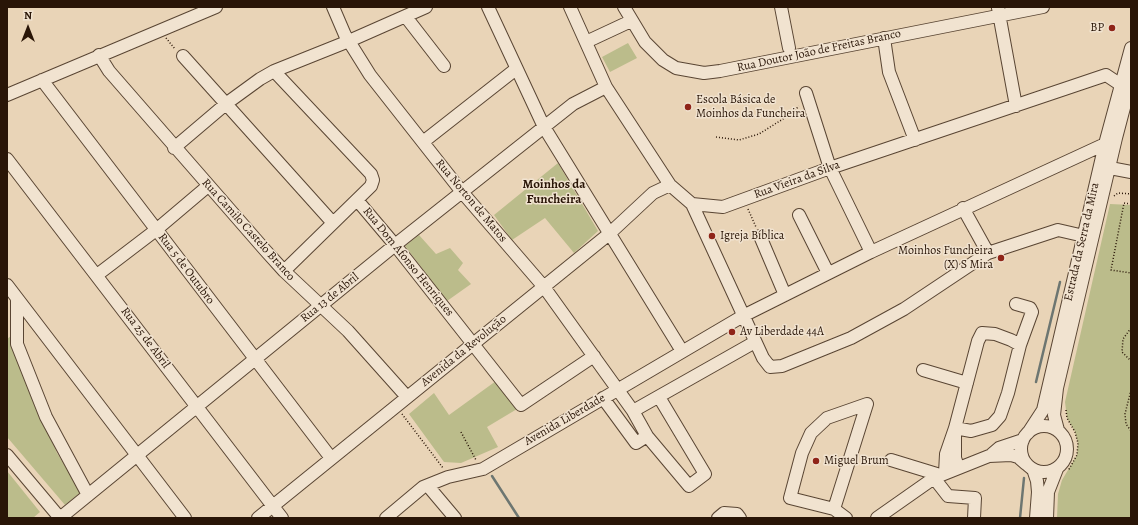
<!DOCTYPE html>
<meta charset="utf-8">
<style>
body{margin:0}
#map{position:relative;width:1138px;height:525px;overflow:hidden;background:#e9d4b7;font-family:Alegreya,serif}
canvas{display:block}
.frame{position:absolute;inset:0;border:8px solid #291507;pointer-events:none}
.north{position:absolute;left:8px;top:8px;width:40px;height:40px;-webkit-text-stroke:3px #f1e3d0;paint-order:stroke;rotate:0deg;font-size:11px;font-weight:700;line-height:16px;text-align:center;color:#291507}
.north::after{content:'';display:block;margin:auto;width:14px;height:18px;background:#291507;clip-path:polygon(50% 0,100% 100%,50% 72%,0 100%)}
</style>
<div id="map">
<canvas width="1138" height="525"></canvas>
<div class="frame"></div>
<div class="north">N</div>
</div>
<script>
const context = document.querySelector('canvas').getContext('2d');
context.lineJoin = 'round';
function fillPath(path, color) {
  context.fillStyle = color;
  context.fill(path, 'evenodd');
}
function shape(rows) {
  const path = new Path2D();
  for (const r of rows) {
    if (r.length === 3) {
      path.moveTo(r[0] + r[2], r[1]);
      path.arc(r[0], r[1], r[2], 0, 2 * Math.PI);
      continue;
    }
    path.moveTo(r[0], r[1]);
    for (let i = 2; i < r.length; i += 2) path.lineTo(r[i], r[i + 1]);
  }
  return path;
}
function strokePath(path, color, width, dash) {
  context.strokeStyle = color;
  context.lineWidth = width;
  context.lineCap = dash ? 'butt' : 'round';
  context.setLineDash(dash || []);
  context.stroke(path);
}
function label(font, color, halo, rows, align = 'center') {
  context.font = font + ' Alegreya,serif';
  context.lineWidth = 3;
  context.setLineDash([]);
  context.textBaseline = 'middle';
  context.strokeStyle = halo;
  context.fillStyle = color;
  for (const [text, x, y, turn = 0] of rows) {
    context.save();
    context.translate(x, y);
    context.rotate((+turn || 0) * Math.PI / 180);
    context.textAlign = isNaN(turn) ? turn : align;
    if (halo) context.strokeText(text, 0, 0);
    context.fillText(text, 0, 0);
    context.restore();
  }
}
fillPath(shape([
 [628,43,637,58,610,72,602,57],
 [558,163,598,231,574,253,545,218,512,240,494,215],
 [1110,204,1131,205,1131,518,1057,518,1058,494,1062,480,1077,455,1078,443,1075,432,1067,418,1065,402],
 [419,235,436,254,450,248,463,263,458,270,471,284,447,301,405,246],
 [11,336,57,453,81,492,65,505,7,437,7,339],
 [496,381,517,409,487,427,498,447,461,463,444,462,409,414,434,393,449,415],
 [7,471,40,512,33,518,7,518]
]), '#bbbc8b');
strokePath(shape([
 [1036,382,1060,282],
 [492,476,519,518],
 [1020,518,1024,478]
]), '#6d7671', 2.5);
const minor = shape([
 [333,7,345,35,370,75,462,192,544,287,633,411],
 [488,7,544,127,682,351],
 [570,7,606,87,670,185,692,204,723,207,830,168,1106,75,1121,85],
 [624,7,645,42,663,60,676,68,704,73,720,71,1043,7],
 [781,7,789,48],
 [998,8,1016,106],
 [406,17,444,66],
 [884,38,889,72,915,140],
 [586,42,631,21],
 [99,55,109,71,265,250,284,271,348,331,407,397],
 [183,56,333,223],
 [274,71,371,174,373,180,371,186,284,271],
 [42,80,331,458],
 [806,93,830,168,871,252],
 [7,95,216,7],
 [423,142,516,69],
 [174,148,227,103,260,79,274,71,349,41,426,7],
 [7,159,282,518],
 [1110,168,1131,172],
 [357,200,395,245,521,405,594,356],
 [692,204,763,358,770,367,782,366,851,338,904,309,988,253,1058,230,1084,236],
 [963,208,988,253],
 [799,215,828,273],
 [760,236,785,295],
 [97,275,156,230,208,186],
 [7,285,185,518],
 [17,298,17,344,46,417,88,495],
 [1016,304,1030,308,1032,312,1020,345],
 [923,370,967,383],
 [659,397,705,474,689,486,647,436,633,411,755,342],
 [603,398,636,443,647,436],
 [1044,449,23],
 [1058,430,1054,415,1057,388,1116,138,1131,81],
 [1028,433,1043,410,1105,144,1131,48],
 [992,454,999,448,1023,440],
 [7,455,60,518],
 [891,460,940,475],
 [1033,469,1037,481,1038,492,1036,518],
 [945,473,946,454,955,428,971,431,992,425,1000,416,1008,393,1020,345,1011,340,995,334,982,333,978,341,955,428,955,458,958,467],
 [934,478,948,496,975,498,974,518],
 [428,486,455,518],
 [834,509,867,404,827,418,811,433,802,453,790,498,834,509,846,518],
 [60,518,395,245,573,104,606,87],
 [258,518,609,234,653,193,670,185],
 [386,518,423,487,448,477,483,469,743,316,871,252,1105,144],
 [718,518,724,513,737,514,740,518],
 [877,518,934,478,989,456,1011,455,1018,457,1026,464],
 [1047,518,1048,492,1057,469]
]);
strokePath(minor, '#594533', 14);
strokePath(shape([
 [166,38,175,49],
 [716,137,739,140,759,134,791,114,799,106],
 [1114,196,1118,193,1131,194],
 [1131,204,1124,203,1111,270,1131,273],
 [748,209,756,227],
 [1131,328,1123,339,1122,352,1131,361],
 [1131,390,1125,414,1126,424,1131,431,1131,437],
 [1066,410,1067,418,1075,432,1078,443,1077,455,1068,471],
 [402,414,443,468],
 [461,432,476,460],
 [1131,445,1131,483]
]), '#291507', 1.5, [1, 2]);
strokePath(minor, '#f1e3d0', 12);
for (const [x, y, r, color] of [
 [1112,28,4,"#8f2418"],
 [688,107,4,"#8f2418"],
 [712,236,4,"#8f2418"],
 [1001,258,4,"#8f2418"],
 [732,332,4,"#8f2418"],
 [816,461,4,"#8f2418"]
]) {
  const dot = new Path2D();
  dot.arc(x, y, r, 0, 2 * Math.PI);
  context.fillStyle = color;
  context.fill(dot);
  strokePath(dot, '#f1e3d0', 1.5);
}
label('12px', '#291507', '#f1e3d0', [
 ["BP",1104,28,"right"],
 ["Escola Básica de",696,100],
 ["Moinhos da Funcheira",696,114],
 ["Igreja Bíblica",720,236],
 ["Moinhos Funcheira",993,251,"right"],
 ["(X) S Mira",993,265,"right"],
 ["Av Liberdade 44A",740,332],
 ["Miguel Brum",824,461]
], 'left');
label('12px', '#291507', '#f1e3d0', [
 ["Rua Doutor João de Freitas Branco",819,51,-12],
 ["Rua Vieira da Silva",797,180,-20],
 ["Rua Norton de Matos",471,201,50],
 ["Rua Camilo Castelo Branco",248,230,48],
 ["Estrada da Serra da Mira",1082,242,-77],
 ["Rua Dom Afonso Henriques",408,262,51],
 ["Rua 5 de Outubro",186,269,53],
 ["Rua 13 de Abril",330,298,-39],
 ["Rua 25 de Abril",145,338,53],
 ["Avenida da Revolução",464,351,-39],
 ["Avenida Liberdade",565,420,-30]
]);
label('bold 13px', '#291507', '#f1e3d0', [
 ["Moinhos da",554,185],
 ["Funcheira",554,200]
]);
</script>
